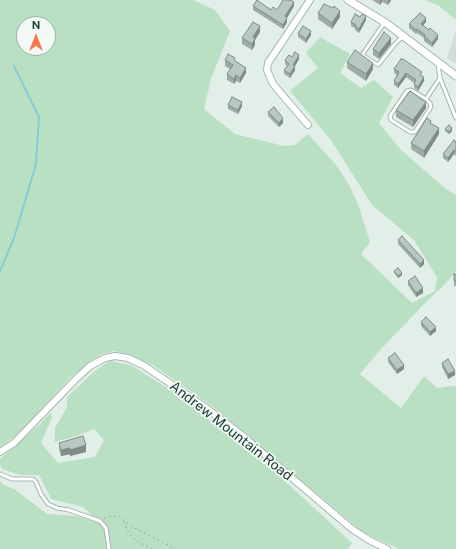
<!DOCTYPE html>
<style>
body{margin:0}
#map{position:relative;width:456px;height:549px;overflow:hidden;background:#e2eee8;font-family:"Public Sans",sans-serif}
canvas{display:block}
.north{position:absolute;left:16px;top:16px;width:40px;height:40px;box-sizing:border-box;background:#f3faf6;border:1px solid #9fb0aa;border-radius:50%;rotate:0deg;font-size:11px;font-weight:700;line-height:16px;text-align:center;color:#204037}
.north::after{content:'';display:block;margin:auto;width:14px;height:18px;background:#fd7850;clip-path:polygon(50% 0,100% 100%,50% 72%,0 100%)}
</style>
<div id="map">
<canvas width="456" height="549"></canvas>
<div class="north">N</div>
</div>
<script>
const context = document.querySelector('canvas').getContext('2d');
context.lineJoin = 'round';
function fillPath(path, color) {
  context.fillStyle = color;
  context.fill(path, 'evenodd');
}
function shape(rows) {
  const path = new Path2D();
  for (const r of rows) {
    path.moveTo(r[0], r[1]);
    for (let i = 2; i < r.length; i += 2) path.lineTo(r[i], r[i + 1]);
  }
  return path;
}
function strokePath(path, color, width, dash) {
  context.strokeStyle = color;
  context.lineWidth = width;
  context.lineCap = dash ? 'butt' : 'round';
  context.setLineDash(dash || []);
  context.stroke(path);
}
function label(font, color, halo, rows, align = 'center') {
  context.font = font + ' "Public Sans",sans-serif';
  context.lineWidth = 3.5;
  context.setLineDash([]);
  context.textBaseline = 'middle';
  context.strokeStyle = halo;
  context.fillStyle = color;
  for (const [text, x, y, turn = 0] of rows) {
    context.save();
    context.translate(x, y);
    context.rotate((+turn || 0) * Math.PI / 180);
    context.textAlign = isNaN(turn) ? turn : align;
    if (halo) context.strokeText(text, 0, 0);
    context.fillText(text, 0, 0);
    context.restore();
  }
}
fillPath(shape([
 [456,29,456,64,447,58]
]), '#d0ded7');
fillPath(shape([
 [0,0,193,0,215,10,230,31,211,79,204,109,235,134,284,146,295,145,308,134,337,166,349,185,358,204,370,242,361,254,412,303,435,291,437,277,414,240,372,205,331,140,290,91,318,68,306,53,320,37,350,54,340,73,361,88,374,80,393,97,379,123,401,150,446,189,456,195,456,271,444,285,428,300,381,349,360,374,401,408,424,376,437,388,453,386,456,387,456,549,399,549,364,533,212,406,154,366,128,354,114,351,102,354,92,360,70,378,20,432,4,445,0,447],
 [24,24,48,24,48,48,24,48],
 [424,0,456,0,456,20,438,5],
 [110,361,131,365,178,395,276,473,352,543,348,549,0,549,0,481,2,484,16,490,47,514,77,516,100,523,83,507,51,499,39,475,20,475,2,469,0,464,0,459,40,424,51,412,52,417,41,443,58,463,95,457,104,440,94,429,77,436,55,442,55,428,67,407,67,397,96,370]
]), '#b9e0c3');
strokePath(shape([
 [0,271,14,238,36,164,39,117,14,66]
]), '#86ccd7', 2);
const service = shape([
 [385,22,362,55,378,65,395,44,403,36],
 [438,64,440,78,456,118],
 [426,99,430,103,431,107,415,132,410,132,391,120,390,116,407,91,411,90,426,99,440,78],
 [0,474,12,479,33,479,36,482,41,494,48,504,57,508,69,510,100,521,106,528,109,549]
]);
const minor = shape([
 [308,125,273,84,267,70,268,63,310,0],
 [0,452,14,443,76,379,90,366,105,358,115,356,128,358,143,365,205,407,244,437,352,529,369,540,387,549]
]);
const tertiary = shape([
 [348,0,386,23,456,76]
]);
strokePath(service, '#a4b6af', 5);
strokePath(minor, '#a4b6af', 8);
strokePath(tertiary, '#a4b6af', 9);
strokePath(shape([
 [104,518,113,516,120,517,129,525,168,545,173,549],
 [124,521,127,530,132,537,138,542,152,549]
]), '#80b4a3', 1, [2, 3]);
strokePath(service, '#fff', 3);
strokePath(minor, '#fff', 6);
strokePath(tertiary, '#fff', 7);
fillPath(shape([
 [372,0,391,0,388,5,382,2,380,5],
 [253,6,271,10,277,10,294,6,287,18,287,22,283,29,253,10],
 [318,13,340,17,332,29,318,19],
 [366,20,359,33,355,30,355,28,351,26,351,22],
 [426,22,423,25,438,39,432,47,424,41,424,38,417,33,416,34,409,28,409,24],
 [260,32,255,40,255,45,252,50,242,44,242,38],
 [298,33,311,35,306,43,298,37],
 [391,44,379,59,373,55,373,49],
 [292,57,299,59,295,66,295,70,290,78,284,74,284,70,287,66,285,64,285,60],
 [225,60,235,61,246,73,240,83,236,81,234,84,227,80,227,74,230,69,225,66],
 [347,62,373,69,366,81,347,68],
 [394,69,422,76,424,81,418,91,414,88,414,83,406,77,398,88,394,85,394,81,397,75,394,73],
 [228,105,242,106,238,114,228,109],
 [426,108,413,127,396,117,396,110],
 [268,112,283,123,279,127,268,116],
 [431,124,439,134,424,158,411,149,411,143],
 [445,129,452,131,449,134,445,131],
 [456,142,456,156,454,154,448,162,443,158,443,154],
 [398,240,424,264,420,268,398,244],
 [394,271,402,275,398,278,394,273],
 [454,274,456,274,456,286,454,286],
 [408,281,423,293,416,297,408,285],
 [421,322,436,331,430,336,421,326],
 [388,358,404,369,397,374,388,362],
 [442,363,455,375,448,379,442,367],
 [59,443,86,452,70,456,70,454,61,456,59,449]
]), '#9dada6');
fillPath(shape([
 [381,0,382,0,382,2,380,5,380,1],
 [388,0,391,0,388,5],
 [294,2,294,6,285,21,285,16],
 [340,11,340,17,332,29,332,23],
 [366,16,366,20,359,33,359,29],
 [287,18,287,22,283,29,283,25],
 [426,18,426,22,421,28,421,24],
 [260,26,260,32,255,40,255,45,252,50,252,44,253,37],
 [311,31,311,35,306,43,306,39],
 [438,35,438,39,432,47,432,43],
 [391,38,391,44,379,59,379,53],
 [299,55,299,59,293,69,293,65],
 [373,63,373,69,366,81,366,74],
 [295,66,295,70,290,78,290,74],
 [246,68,246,73,240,83,240,78],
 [406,73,406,77,398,88,398,84],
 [236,75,236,81,234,84,234,79],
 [424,77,424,81,418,91,418,87],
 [242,102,242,106,238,114,238,110],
 [426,102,426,108,413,127,413,120],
 [283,118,283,123,279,127,279,123],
 [439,128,439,134,424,158,424,151],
 [452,128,452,131,449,134,449,132],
 [454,150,454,154,448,162,448,158],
 [424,260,424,264,420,268,420,264],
 [402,273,402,275,398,278,398,276],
 [423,288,423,293,416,297,416,293],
 [436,327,436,331,430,336,430,332],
 [404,365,404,369,397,374,397,370],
 [455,371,455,375,448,379,448,374],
 [86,445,86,452,70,456,70,450],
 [70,448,70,454,61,456,61,450]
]), '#808d87');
const building = shape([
 [257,0,271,10,273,7,277,10,283,0,291,0,294,2,285,16,287,18,283,25,253,6,257,0],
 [324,4,333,8,334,6,340,11,332,23,318,13,324,4],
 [420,13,426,18,421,24,429,30,430,28,438,35,432,43,424,36,425,35,417,29,416,30,409,24,420,13],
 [355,14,360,17,362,14,366,16,359,29,355,26,356,25,351,22,355,14],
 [253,22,260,26,253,37,255,39,252,44,242,38,253,22],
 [303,26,311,31,306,39,298,33,303,26],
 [384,32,391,38,379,53,373,49,384,32],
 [355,50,373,63,366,74,347,62,355,50],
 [295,52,299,55,293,65,295,66,290,74,284,70,289,64,285,60,289,55,292,57,295,52],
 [228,54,235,58,234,60,246,68,240,78,236,75,234,79,227,74,233,65,225,60,228,54],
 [401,59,403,59,422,72,420,75,424,77,418,87,414,84,416,80,406,73,398,84,394,81,399,72,394,69,401,59],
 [410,91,426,102,413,120,396,110,410,91],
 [232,97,242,102,238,110,228,105,232,97],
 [274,107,283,118,279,123,268,112,274,107],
 [427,118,431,121,430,123,439,128,424,151,411,143,427,118],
 [449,125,452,128,449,132,445,129,449,125],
 [454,140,456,142,456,151,454,150,448,158,443,154,454,140],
 [402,236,424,260,420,264,398,240,402,236],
 [398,268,402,273,398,276,394,271,398,268],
 [454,274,456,274,456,281,454,281,454,274],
 [415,276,423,288,416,293,408,281,415,276],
 [426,317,436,327,430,332,421,322,426,317],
 [395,353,404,365,397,370,388,358,395,353],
 [448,359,455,371,448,374,442,363,448,359],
 [83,436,86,445,70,450,70,448,61,450,59,443,83,436]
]);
fillPath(building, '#b7c9c1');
strokePath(building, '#808d87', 1);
label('14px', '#204037', '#f3faf6', [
 ["Andrew Mountain Road",231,431,38]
]);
</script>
